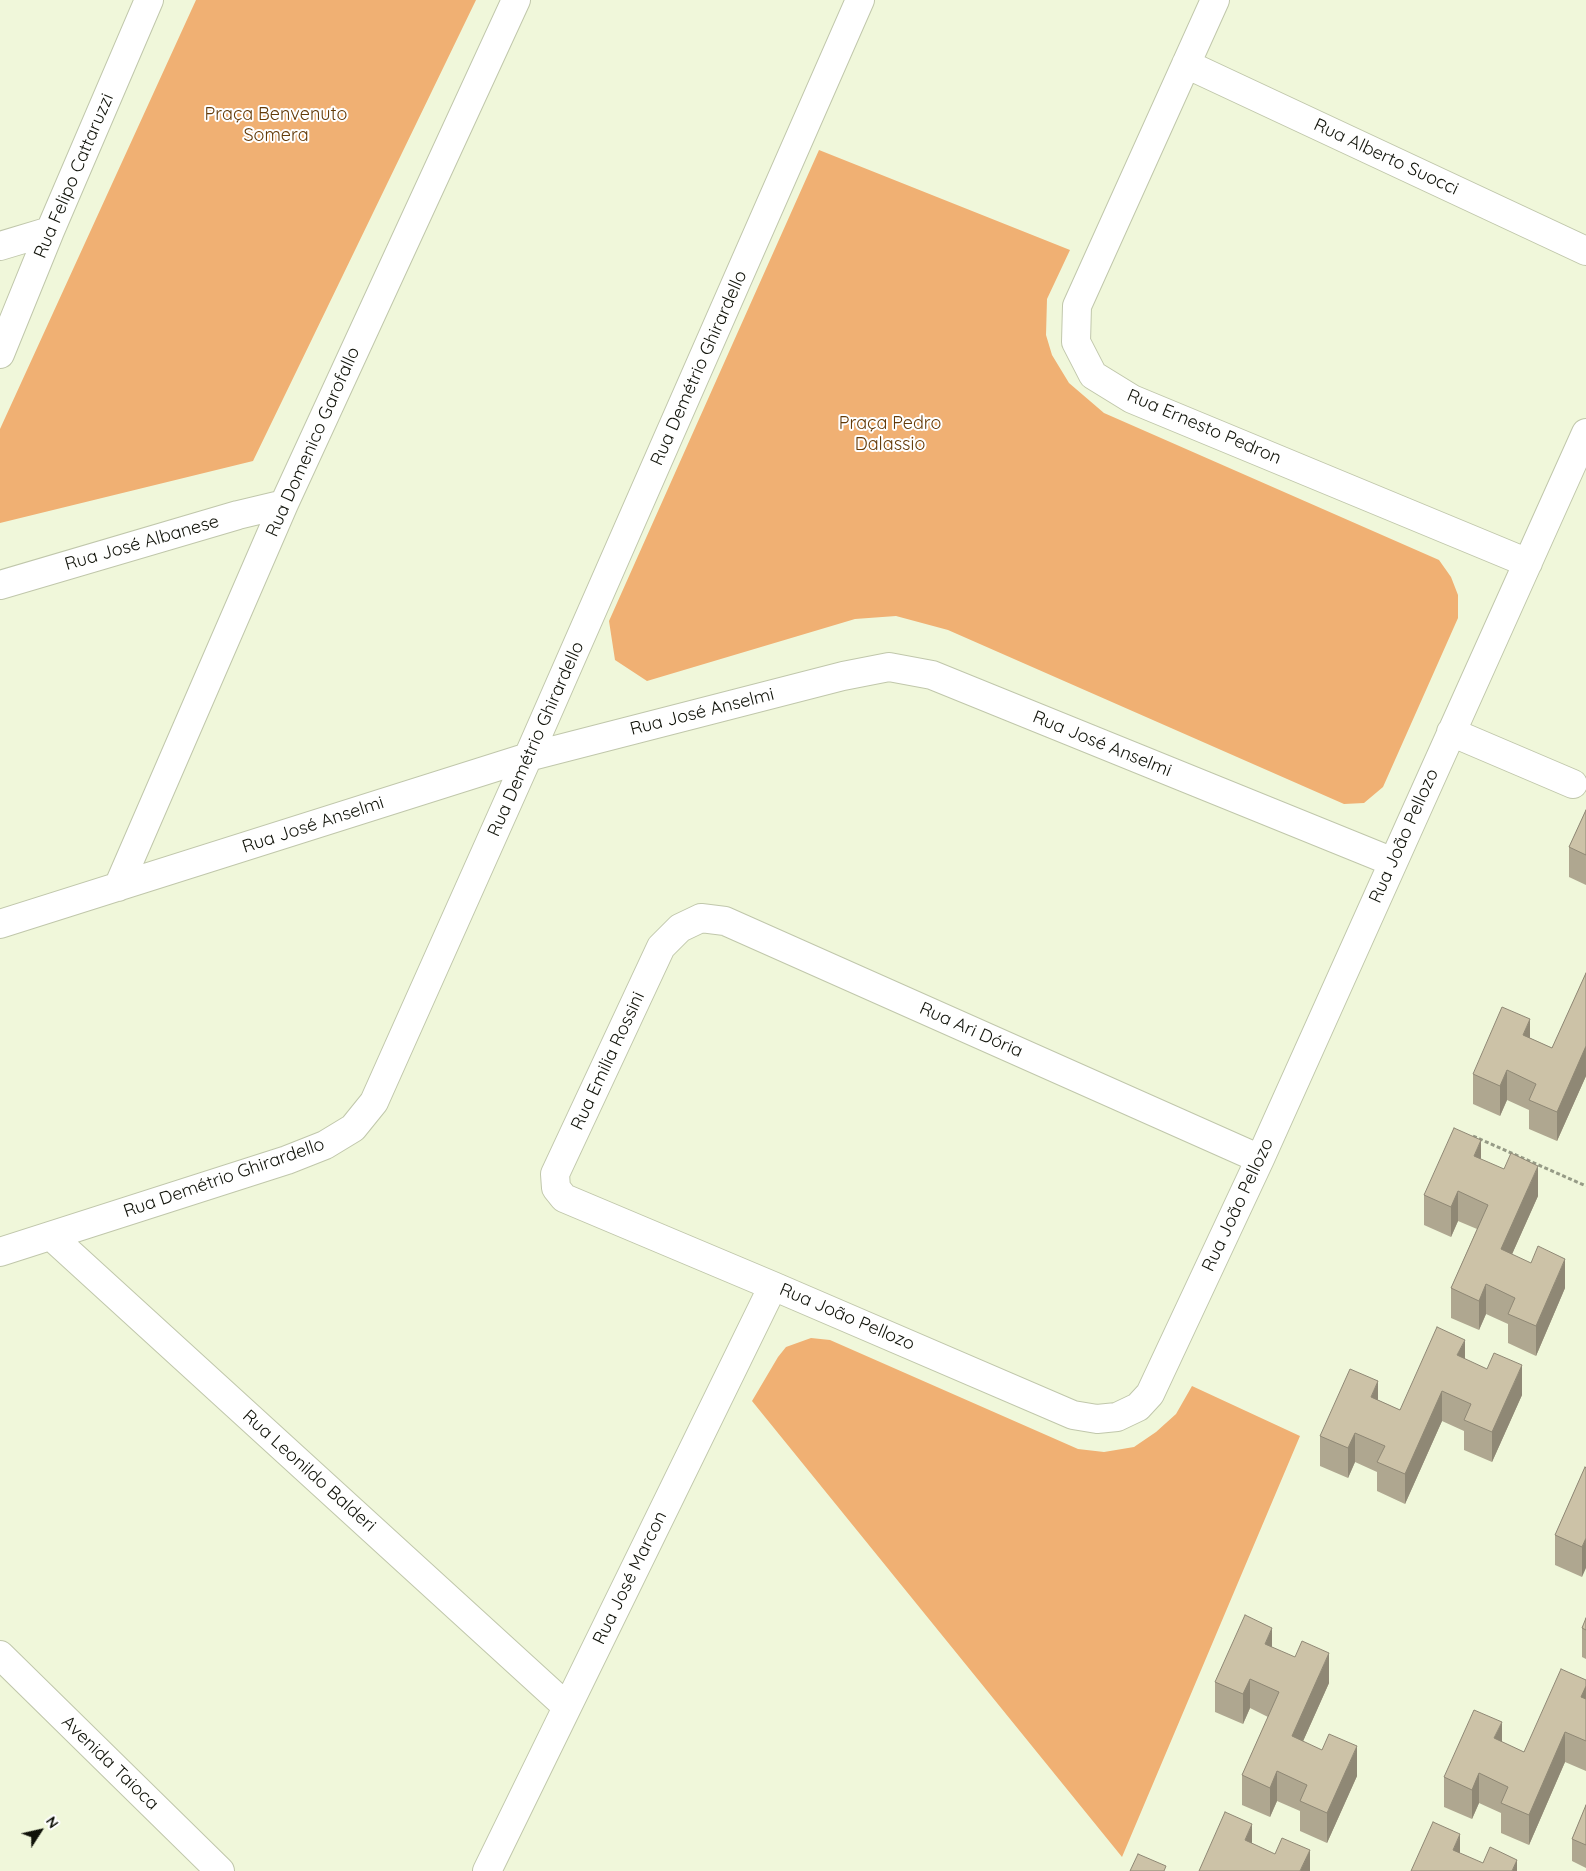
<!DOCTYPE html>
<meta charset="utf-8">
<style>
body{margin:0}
#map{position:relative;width:1586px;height:1871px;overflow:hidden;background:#f0f7da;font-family:Quicksand,sans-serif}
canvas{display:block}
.north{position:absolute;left:15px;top:1806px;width:50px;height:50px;-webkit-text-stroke:4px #fff;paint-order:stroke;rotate:55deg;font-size:14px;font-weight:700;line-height:20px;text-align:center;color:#101209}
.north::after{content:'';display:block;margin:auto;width:18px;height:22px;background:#101209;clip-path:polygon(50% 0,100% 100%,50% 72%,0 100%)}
</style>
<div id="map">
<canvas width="1586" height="1871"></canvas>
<div class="north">N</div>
</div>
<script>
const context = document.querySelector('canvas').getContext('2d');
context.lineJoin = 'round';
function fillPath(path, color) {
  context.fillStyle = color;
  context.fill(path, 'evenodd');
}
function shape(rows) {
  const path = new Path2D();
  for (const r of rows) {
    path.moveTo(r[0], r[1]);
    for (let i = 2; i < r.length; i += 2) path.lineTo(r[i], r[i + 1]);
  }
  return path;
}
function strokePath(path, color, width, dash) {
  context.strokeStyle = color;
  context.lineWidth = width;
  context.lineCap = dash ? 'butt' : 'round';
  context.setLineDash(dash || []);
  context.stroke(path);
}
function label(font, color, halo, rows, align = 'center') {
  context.font = font + ' Quicksand,sans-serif';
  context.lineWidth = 4;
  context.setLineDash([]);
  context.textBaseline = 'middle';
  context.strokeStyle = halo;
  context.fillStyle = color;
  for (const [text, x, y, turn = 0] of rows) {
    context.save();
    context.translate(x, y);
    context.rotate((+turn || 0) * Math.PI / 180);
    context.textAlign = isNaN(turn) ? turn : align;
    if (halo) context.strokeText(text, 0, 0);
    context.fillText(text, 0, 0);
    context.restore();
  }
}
fillPath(shape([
 [196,0,476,0,253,461,0,523,0,429],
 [819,150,1070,250,1047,299,1046,335,1052,355,1069,383,1104,413,1439,560,1451,577,1458,595,1458,618,1383,787,1364,803,1344,804,948,630,896,616,855,619,647,681,615,660,609,621],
 [811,1338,830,1340,1078,1449,1104,1452,1134,1447,1156,1432,1176,1414,1192,1386,1300,1436,1122,1857,752,1401,778,1357,786,1347]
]), '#f0b073');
const minor = shape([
 [1215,0,1077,306,1076,342,1093,375,1132,399,1528,563],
 [1186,64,1586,251],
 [0,246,50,231],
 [0,354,50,231,149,0],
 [0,585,238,515,284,504],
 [1451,732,1573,784],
 [118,887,284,504,516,0],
 [0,924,528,757,843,676,889,667,932,675,1393,862],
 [1260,1159,725,921,701,918,680,928,661,947,555,1174,556,1188,564,1198,773,1286,1073,1415,1097,1419,1117,1417,1138,1407,1150,1394,1260,1159,1586,433],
 [51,1236,566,1706],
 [0,1252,287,1160,325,1145,353,1128,374,1102,528,757,860,0],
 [0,1655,220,1871],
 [487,1871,773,1286]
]);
strokePath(minor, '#c0c7ab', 30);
strokePath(shape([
 [1473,1136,1586,1186]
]), '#969b86', 3, [4, 2.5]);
strokePath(minor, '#fff', 28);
fillPath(shape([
 [1586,810,1586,885,1569,877,1569,847],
 [1586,973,1586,1076,1557,1141,1529,1129,1529,1110,1507,1100,1500,1116,1473,1104,1473,1074,1530,1038,1552,1048],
 [1481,1159,1538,1196,1512,1254,1565,1288,1536,1356,1508,1343,1508,1324,1486,1314,1479,1330,1451,1318,1451,1288,1477,1229,1458,1221,1451,1237,1424,1225,1424,1195],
 [1465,1359,1522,1395,1492,1462,1464,1450,1464,1431,1442,1421,1405,1504,1377,1491,1377,1472,1355,1462,1348,1478,1320,1466,1320,1436,1378,1400,1400,1410],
 [1585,1467,1582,1577,1555,1565,1555,1535],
 [1586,1618,1586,1659,1582,1657,1582,1628],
 [1272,1647,1329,1683,1303,1741,1357,1776,1327,1843,1300,1831,1300,1811,1277,1801,1270,1817,1242,1805,1242,1775,1268,1717,1250,1708,1243,1724,1215,1712,1215,1682],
 [1586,1680,1586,1771,1565,1762,1529,1845,1501,1833,1501,1813,1479,1803,1472,1819,1444,1807,1444,1777,1502,1742,1524,1752],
 [1586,1805,1586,1868,1572,1861,1572,1839]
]), '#afa790');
fillPath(shape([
 [1530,1019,1530,1049,1523,1035],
 [1586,1046,1586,1076,1557,1141,1557,1112],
 [1507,1070,1507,1100,1500,1116,1500,1086],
 [1481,1140,1481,1170,1474,1156],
 [1538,1166,1538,1196,1501,1279,1501,1249],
 [1458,1191,1458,1221,1451,1237,1451,1207],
 [1565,1259,1565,1288,1536,1356,1536,1326],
 [1486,1284,1486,1314,1479,1330,1479,1301],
 [1465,1340,1465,1369,1457,1355],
 [1522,1365,1522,1395,1492,1462,1492,1432],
 [1378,1381,1378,1411,1371,1397],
 [1442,1391,1442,1421,1405,1504,1405,1474],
 [1355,1433,1355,1462,1348,1478,1348,1448],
 [1586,1538,1586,1568,1582,1577,1582,1547],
 [1272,1628,1272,1657,1265,1644],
 [1329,1653,1329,1683,1292,1766,1292,1736],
 [1250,1679,1250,1708,1243,1724,1243,1694],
 [1586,1686,1586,1715,1581,1697],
 [1502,1722,1502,1752,1494,1738],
 [1565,1732,1565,1762,1529,1845,1529,1815],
 [1357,1746,1357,1776,1327,1843,1327,1813],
 [1277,1771,1277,1801,1270,1817,1270,1788],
 [1479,1773,1479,1803,1472,1819,1472,1790],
 [1252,1824,1252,1854,1245,1840],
 [1460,1834,1460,1864,1453,1850],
 [1310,1850,1310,1871,1300,1871],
 [1517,1860,1517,1871,1512,1871]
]), '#8f8875');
const building = shape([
 [1586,810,1586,855,1569,847,1586,810],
 [1586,973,1586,1046,1557,1112,1529,1100,1536,1084,1507,1070,1500,1086,1473,1074,1502,1007,1530,1019,1523,1035,1552,1048,1586,973],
 [1454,1128,1481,1140,1474,1156,1504,1169,1511,1153,1538,1166,1501,1249,1531,1263,1538,1246,1565,1259,1536,1326,1508,1314,1515,1298,1486,1284,1479,1301,1451,1288,1488,1205,1458,1191,1451,1207,1424,1195,1454,1128],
 [1437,1327,1465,1340,1457,1355,1487,1369,1494,1353,1522,1365,1492,1432,1464,1420,1471,1404,1442,1391,1405,1474,1377,1462,1385,1446,1355,1433,1348,1448,1320,1436,1350,1369,1378,1381,1371,1397,1400,1410,1437,1327],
 [1585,1467,1586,1468,1586,1538,1582,1547,1555,1535,1585,1467],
 [1245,1615,1272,1628,1265,1644,1295,1657,1302,1641,1329,1653,1292,1736,1322,1750,1329,1734,1357,1746,1327,1813,1300,1801,1307,1785,1277,1771,1270,1788,1242,1775,1279,1692,1250,1679,1243,1694,1215,1682,1245,1615],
 [1586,1618,1586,1630,1582,1628,1586,1618],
 [1561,1669,1586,1680,1586,1686,1581,1697,1586,1699,1586,1741,1565,1732,1529,1815,1501,1803,1508,1787,1479,1773,1472,1790,1444,1777,1474,1710,1502,1722,1494,1738,1524,1752,1561,1669],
 [1586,1805,1586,1845,1572,1839,1586,1805],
 [1225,1812,1252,1824,1245,1840,1275,1854,1282,1838,1310,1850,1300,1871,1199,1871,1225,1812],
 [1433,1822,1460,1834,1453,1850,1483,1863,1490,1847,1517,1860,1512,1871,1411,1871,1433,1822],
 [1138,1854,1166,1866,1164,1871,1130,1871,1138,1854]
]);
fillPath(building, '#ccc2a7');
strokePath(building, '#8f8875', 1);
label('18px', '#633a08', '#fff', [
 ["Praça Benvenuto",276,115],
 ["Somera",276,136],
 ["Praça Pedro",890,424],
 ["Dalassio",890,445]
]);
label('18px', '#101209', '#fff', [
 ["Rua Alberto Suocci",1386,157,25],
 ["Rua Felipo Cattaruzzi",74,176,-67],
 ["Rua Demétrio Ghirardello",699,368,-66],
 ["Rua Ernesto Pedron",1204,427,23],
 ["Rua Domenico Garofallo",313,442,-66],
 ["Rua José Albanese",142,543,-16],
 ["Rua José Anselmi",702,712,-14],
 ["Rua Demétrio Ghirardello",536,739,-66],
 ["Rua José Anselmi",1102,744,22],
 ["Rua José Anselmi",313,825,-18],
 ["Rua João Pellozo",1404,836,-66],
 ["Rua Ari Dória",971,1030,24],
 ["Rua Emilia Rossini",608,1061,-65],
 ["Rua Demétrio Ghirardello",224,1178,-19],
 ["Rua João Pellozo",1238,1205,-65],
 ["Rua João Pellozo",847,1317,23],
 ["Rua Leonildo Balderi",309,1471,42],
 ["Rua José Marcon",630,1578,-64],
 ["Avenida Taioca",110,1763,44]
]);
</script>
